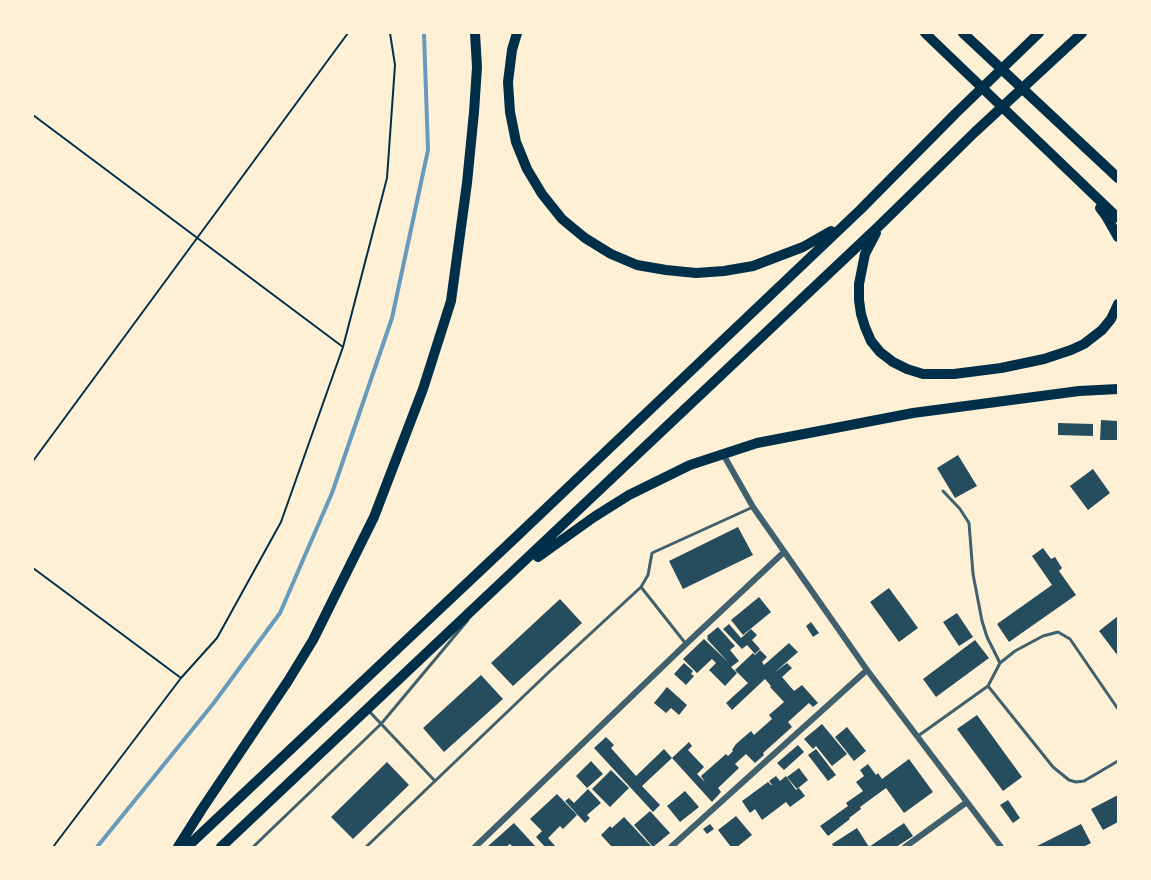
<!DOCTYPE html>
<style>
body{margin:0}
#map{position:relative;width:1151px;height:880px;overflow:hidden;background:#fdf0d5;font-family:"Golos Text",sans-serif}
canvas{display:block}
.frame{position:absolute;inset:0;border:34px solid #fdf0d5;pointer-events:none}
</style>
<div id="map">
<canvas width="1151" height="880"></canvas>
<div class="frame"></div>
</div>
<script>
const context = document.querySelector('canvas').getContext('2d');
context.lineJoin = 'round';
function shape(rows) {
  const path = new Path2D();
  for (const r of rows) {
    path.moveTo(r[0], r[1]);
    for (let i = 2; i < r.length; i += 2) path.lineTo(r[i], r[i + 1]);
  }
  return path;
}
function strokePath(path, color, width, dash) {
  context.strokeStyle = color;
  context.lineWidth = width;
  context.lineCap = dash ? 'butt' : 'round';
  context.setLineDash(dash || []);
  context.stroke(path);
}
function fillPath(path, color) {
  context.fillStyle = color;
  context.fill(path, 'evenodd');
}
strokePath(shape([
 [97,847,213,704,280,613,332,493,392,318,428,150,424,33]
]), '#669bbc', 4);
fillPath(shape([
 [1101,420,1118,421,1118,440,1100,440],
 [1058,423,1093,424,1093,436,1058,435],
 [958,455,977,486,955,498,937,468],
 [1093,469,1110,493,1088,510,1070,486],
 [738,527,753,555,683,589,669,561],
 [1043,548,1051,559,1055,557,1062,568,1059,571,1076,595,1009,642,997,624,1052,585,1032,556],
 [889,588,918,628,899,642,870,602],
 [759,597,771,612,743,635,731,620],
 [560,599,582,623,513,686,491,663],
 [957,613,973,637,959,646,943,622],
 [1118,616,1118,656,1099,631],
 [811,622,819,633,813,637,806,626],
 [729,624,741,638,751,629,757,635,752,640,760,649,755,654,747,645,742,649,723,629],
 [718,627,735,646,730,650,739,661,731,667,737,673,725,686,709,670,716,663,712,659,697,673,683,659,704,639,728,662,707,639,708,638,707,636],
 [975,640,989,658,936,697,923,679],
 [789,643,798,652,774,673,787,663,792,668,782,677,794,691,802,685,818,703,813,707,809,703,788,722,792,727,763,753,764,755,755,763,746,754,735,764,739,768,718,788,721,792,712,802,672,758,689,742,692,746,688,750,704,767,697,774,705,782,701,776,726,754,728,756,733,751,732,750,736,744,751,731,754,735,772,719,769,715,784,702,770,687,771,686,765,679,732,710,726,703,748,683,735,670,753,653,755,655,760,650,767,657,762,662,764,665],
 [684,663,693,671,691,674,694,676,686,685,674,674],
 [481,675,503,699,444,752,423,728],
 [667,687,687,705,679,715,671,708,666,713,654,703],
 [977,715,1022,777,1003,791,957,729],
 [822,724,847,754,832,766,816,746,813,749,804,739],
 [847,727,866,751,854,761,835,737],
 [606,737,614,745,611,748,636,776,664,749,672,758,642,786,660,805,653,812,594,748],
 [798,745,804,752,784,770,777,763],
 [816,749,836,775,828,781,808,755],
 [909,759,933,792,904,813,886,788,860,807,861,809,849,818,850,819,828,836,820,826,848,806,846,803,863,791,856,782,864,776,860,770,868,764,876,775,878,773,882,779],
 [591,761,603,774,587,788,576,776],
 [387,762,409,785,353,839,331,817],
 [799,768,808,780,797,789,787,777],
 [611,770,629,788,610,807,592,789],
 [776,776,780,781,786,776,796,790,799,788,805,796,790,807,786,802,762,820,755,809,750,813,742,801,768,782,771,785,772,785,769,781],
 [588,789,601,803,587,815,590,818,585,823,565,801,569,798,574,803],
 [685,791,699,807,680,822,667,806],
 [557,794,577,815,563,829,560,826,548,838,556,847,545,847,536,837,542,831,530,819],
 [1118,795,1118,822,1103,830,1091,809],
 [1008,800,1020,818,1013,823,1000,805],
 [650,811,670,833,653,847,634,825],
 [736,816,752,835,737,847,731,847,718,830],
 [624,817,652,847,612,847,601,835,610,826,612,828],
 [514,823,536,847,513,847,510,844,506,847,487,847],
 [904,823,913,836,896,847,834,847,832,844,857,828,869,847],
 [710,824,714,829,707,834,703,829],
 [1081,824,1091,843,1083,847,1035,847]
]), '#264d5e');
strokePath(shape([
 [33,115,343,347],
 [33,461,348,33],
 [33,568,181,678],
 [53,847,181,678,217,638,281,522,343,347,387,178,395,65,390,33]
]), '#003049', 2);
strokePath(shape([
 [943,491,960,509,969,523,973,574,982,621,987,637,1000,663],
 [641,587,686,644],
 [988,686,1053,767,1069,780,1076,782,1084,781,1118,761],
 [368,710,435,781],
 [918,736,988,686,1000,663,1015,651,1043,636,1058,632,1070,639,1118,709],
 [253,847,381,724,468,620],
 [366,847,550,671,641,587,648,575,652,553,753,507]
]), '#3f606c', 3);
strokePath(shape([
 [723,454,753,507,867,670,1001,847],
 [475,847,686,644,784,552],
 [671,847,867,670],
 [905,847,967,802]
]), '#3f606c', 6);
strokePath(shape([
 [517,33,512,50,508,82,510,112,516,142,527,169,542,194,562,219,585,238,611,254,637,265,666,270,696,273,724,271,753,266,803,247,831,231],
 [925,33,1118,218],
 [963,33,1118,178],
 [1100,208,1106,216,1118,237],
 [876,233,865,254,859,284,859,300,861,314,865,327,871,341,880,352,893,362,907,369,923,374,954,374,1001,368,1044,359,1071,350,1084,344,1102,330,1111,319,1118,304],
 [538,557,594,517,629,495,690,465,757,443,913,413,1079,391,1118,389],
 [178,847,202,809,288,681,313,640,374,517,423,389,451,301,467,183,474,112,477,67,475,33],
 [187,847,516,537,860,210,956,113,1039,33],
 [221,847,879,226,975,132,1082,33]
]), '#003049', 10);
</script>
